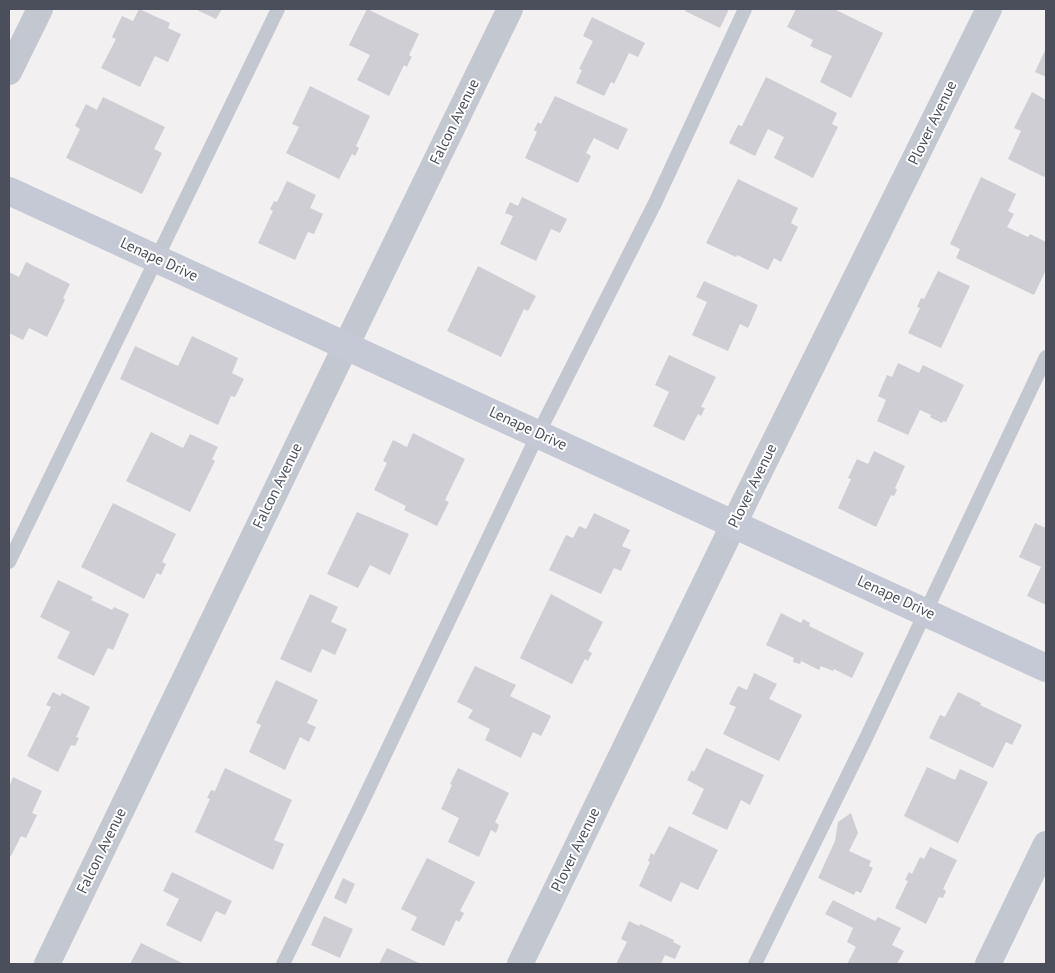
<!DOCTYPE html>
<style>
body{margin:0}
#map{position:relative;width:1055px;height:973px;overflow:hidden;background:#f2f0f0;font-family:"PT Sans",sans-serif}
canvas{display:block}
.frame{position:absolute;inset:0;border:10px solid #4a4f5b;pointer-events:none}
</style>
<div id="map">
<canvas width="1055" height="973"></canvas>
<div class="frame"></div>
</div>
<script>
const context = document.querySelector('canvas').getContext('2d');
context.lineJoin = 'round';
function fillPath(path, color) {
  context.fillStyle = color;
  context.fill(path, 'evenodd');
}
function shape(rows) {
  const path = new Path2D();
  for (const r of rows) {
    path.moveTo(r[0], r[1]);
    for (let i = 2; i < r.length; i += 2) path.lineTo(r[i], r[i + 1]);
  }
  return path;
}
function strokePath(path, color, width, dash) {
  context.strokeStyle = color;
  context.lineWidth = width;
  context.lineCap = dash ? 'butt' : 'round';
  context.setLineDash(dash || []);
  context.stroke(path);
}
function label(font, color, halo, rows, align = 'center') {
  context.font = font + ' "PT Sans",sans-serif';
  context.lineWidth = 4;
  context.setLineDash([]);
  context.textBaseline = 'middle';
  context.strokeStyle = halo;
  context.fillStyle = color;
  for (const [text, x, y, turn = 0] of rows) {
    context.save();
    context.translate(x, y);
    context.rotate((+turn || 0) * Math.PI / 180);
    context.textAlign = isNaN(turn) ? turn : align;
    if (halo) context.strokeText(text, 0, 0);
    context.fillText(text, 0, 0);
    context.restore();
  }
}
fillPath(shape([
 [139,9,170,23,168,28,181,34,168,62,155,56,140,87,101,68,116,39,112,37,122,16,133,21],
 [195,9,222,9,216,19],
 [367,9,419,34,409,55,412,57,409,62,407,67,404,65,389,96,357,80,370,55,349,45],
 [686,9,729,9,720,28,685,11],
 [796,9,834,9,883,33,851,98,820,82,832,56,810,46,813,40,787,27],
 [592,17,645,43,638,57,629,53,614,84,611,82,604,96,576,83,582,70,579,69,593,41,583,36],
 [1046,48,1046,77,1035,72],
 [766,77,837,113,832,124,838,127,813,178,774,158,784,137,768,129,755,156,729,143,738,125,742,126],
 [310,86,370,116,356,146,359,148,355,156,352,154,339,179,286,153,299,127,292,124],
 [1032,92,1046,100,1046,173,1044,177,1008,159,1021,131,1014,128],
 [555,96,628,129,618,150,594,138,586,153,591,156,578,183,525,158,537,132,534,130,538,122,541,124],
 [103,97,165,127,154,149,162,153,142,194,66,158,80,129,75,126,86,104,97,110],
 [981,177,1016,194,1008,211,1014,214,1007,227,1028,237,1030,234,1046,242,1046,270,1034,295,956,258,960,249,950,244],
 [738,179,798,208,791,223,798,227,781,262,774,258,768,270,737,255,736,257,706,243],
 [287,181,316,195,310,208,323,214,314,234,308,232,295,260,258,243,273,211,270,209,274,201,277,202],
 [522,197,567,219,560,233,551,229,536,261,500,244,513,216,505,213,510,202,518,206],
 [26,262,70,284,63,298,65,300,47,337,29,328,23,340,9,333,9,272,19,277],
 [478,266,536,296,528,311,524,309,501,357,447,331],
 [938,271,970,286,941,348,908,333,920,308,917,307,921,298,924,299],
 [704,281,758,305,748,328,740,324,728,351,692,335,707,302,696,297],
 [192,336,238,358,232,373,244,379,235,397,231,396,218,425,120,379,135,346,178,366],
 [669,355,716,377,701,407,705,408,701,416,698,414,684,441,653,426,669,392,655,385],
 [898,363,919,373,923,365,964,385,946,422,943,421,942,423,930,417,931,415,920,410,908,435,877,421,886,400,878,396,887,375,892,377],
 [151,432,183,448,190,434,218,447,212,459,215,461,190,512,126,481],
 [413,433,465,459,445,500,449,502,437,526,404,510,406,506,374,490,387,463,383,461,393,440,407,447],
 [874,451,905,466,895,488,897,490,894,496,891,495,876,527,838,508,851,479,848,478,857,459,868,464],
 [113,503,176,534,162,562,166,564,161,575,157,573,144,599,81,567],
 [357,512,409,534,390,575,370,565,358,588,327,574],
 [594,513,630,530,622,546,631,550,621,571,614,568,601,594,549,570,566,535,573,538,579,526,586,529],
 [1035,523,1046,528,1046,605,1027,596,1041,567,1019,557],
 [58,580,93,597,91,600,112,610,114,607,129,614,113,650,108,648,94,676,57,658,70,632,40,617],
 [310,594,338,607,331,622,347,629,335,655,322,649,311,673,280,659],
 [551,594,603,622,588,651,592,653,588,661,585,659,572,684,520,658],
 [781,613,801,623,803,619,810,623,809,626,864,653,852,678,834,669,833,671,821,666,819,670,801,661,800,664,793,662,794,658,766,645],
 [475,666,516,685,510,696,551,716,541,736,533,732,521,758,485,740,490,729,468,718,473,710,457,702],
 [754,673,777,684,769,699,802,715,779,761,723,734,736,707,729,704,738,686,747,690],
 [276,680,318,700,307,723,316,727,309,742,300,737,285,770,249,752,261,725,256,723],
 [53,692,60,696,62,693,90,707,76,737,79,738,75,746,71,745,58,772,27,756,51,707,46,705],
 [958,692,981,703,980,705,1022,725,1012,745,1006,742,993,768,929,738,940,715,945,717],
 [706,748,764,775,750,805,741,800,727,830,692,814,704,789,687,780,692,770,694,772],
 [927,767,955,780,960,769,988,782,958,843,904,816],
 [225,768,292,800,274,840,284,844,273,870,195,832,210,799,207,798,211,790,215,791],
 [458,768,509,793,495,822,499,825,496,833,491,830,479,857,448,842,459,818,441,809,452,785,450,784],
 [13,777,42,791,32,813,37,815,26,838,21,836,11,856,9,855,9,787],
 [851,813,858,833,849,851,871,861,869,866,873,868,861,893,856,891,854,895,818,878,835,841,838,822],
 [669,826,718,850,698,890,681,882,671,902,639,886,650,862,648,861,651,853,654,855],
 [930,847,957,860,943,889,946,891,943,898,939,897,926,924,895,908,908,881,905,880,909,872,912,874,920,857,924,859],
 [427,858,475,882,460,911,464,913,462,917,459,922,456,920,444,946,411,930,417,917,401,909],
 [172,872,232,901,225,915,216,911,201,942,166,925,179,899,163,891],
 [343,878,355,884,346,904,334,898],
 [833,900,875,921,878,917,901,928,892,945,904,951,897,964,847,964,856,947,847,942,853,928,825,914],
 [324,916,353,929,340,958,311,945],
 [629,921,639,926,640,924,674,940,673,942,681,946,675,959,665,955,661,964,616,964,627,942,621,939],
 [141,943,184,964,130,964],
 [387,948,421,964,379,964]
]), '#ceced4');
strokePath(shape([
 [9,562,278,9],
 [283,964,358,811,538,434,655,203,745,9],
 [755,964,866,738,1046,357]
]), '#c2c7d0', 14);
strokePath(shape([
 [9,72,40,9],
 [47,964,339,360,510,9],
 [520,964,746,499,989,9],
 [988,964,1046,844]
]), '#c2c7d0', 26);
strokePath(shape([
 [9,191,1046,668]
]), '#c5c9d6', 28);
label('15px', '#4a4f5b', '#fff', [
 ["Falcon Avenue",455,122,-64],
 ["Plover Avenue",933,123,-64],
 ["Lenape Drive",159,260,25],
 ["Lenape Drive",528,429,25],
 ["Falcon Avenue",278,486,-64],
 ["Plover Avenue",753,486,-64],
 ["Lenape Drive",896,598,25],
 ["Plover Avenue",576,850,-64],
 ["Falcon Avenue",102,851,-64]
]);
</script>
